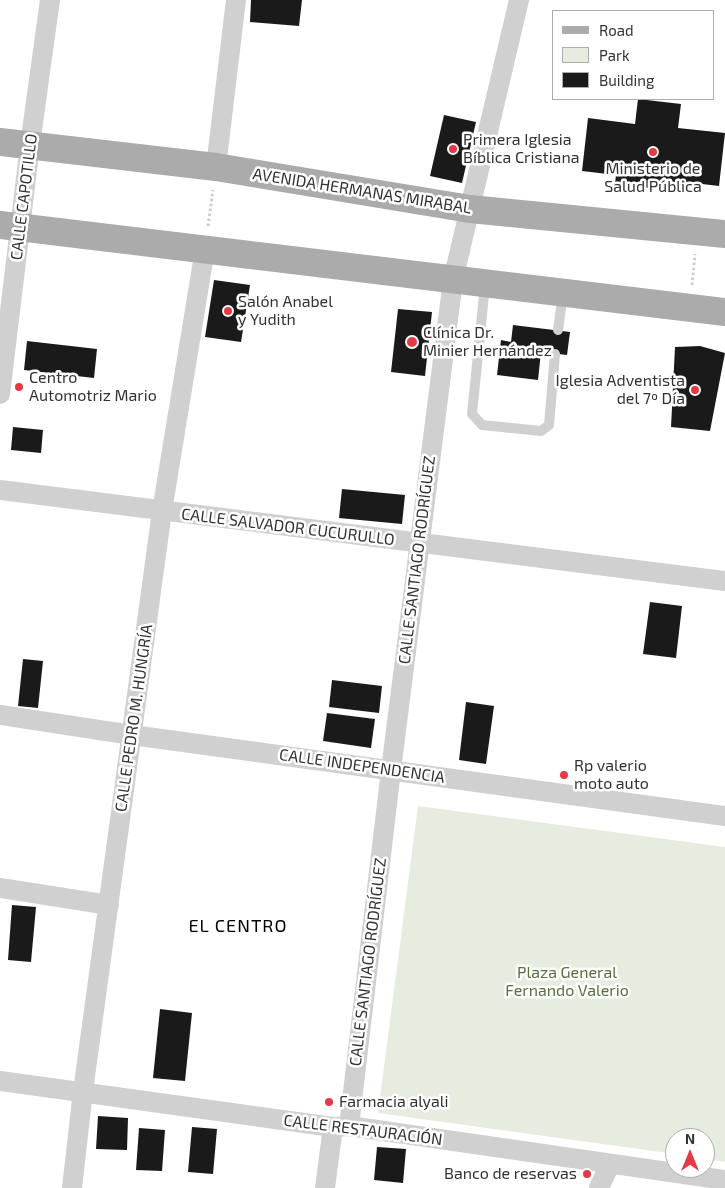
<!DOCTYPE html>
<meta charset="utf-8">
<style>
body{margin:0}
#map{position:relative;width:725px;height:1188px;overflow:hidden;background:#fff;font-family:"Exo 2",sans-serif}
canvas{display:block}
.legend{position:absolute;left:552px;top:10px;width:162px;height:90px;box-sizing:border-box;background:#fff;border:1px solid #adadad;margin:0;padding:6px 9px;list-style:none;font-size:15px;color:#333}
.legend li{display:flex;align-items:center;gap:10px;height:25px}
.legend b{width:25px;border:1px solid #adadad}
.north{position:absolute;left:665px;top:1128px;width:50px;height:50px;box-sizing:border-box;background:#fff;border:1px solid #adadad;border-radius:50%;rotate:0deg;font-size:14px;font-weight:700;line-height:20px;text-align:center;color:#333}
.north::after{content:'';display:block;margin:auto;width:18px;height:22px;background:#e63946;clip-path:polygon(50% 0,100% 100%,50% 72%,0 100%)}
</style>
<div id="map">
<canvas width="725" height="1188"></canvas>
<ul class="legend">
<li><b style="height:6px;background:#ababab"></b>Road</li>
<li><b style="height:14px;background:#e6ecdf"></b>Park</li>
<li><b style="height:14px;background:#1a1a1a"></b>Building</li>
</ul>
<div class="north">N</div>
</div>
<script>
const context = document.querySelector('canvas').getContext('2d');
context.lineJoin = 'round';
function fillPath(path, color) {
  context.fillStyle = color;
  context.fill(path, 'evenodd');
}
function shape(rows) {
  const path = new Path2D();
  for (const r of rows) {
    path.moveTo(r[0], r[1]);
    for (let i = 2; i < r.length; i += 2) path.lineTo(r[i], r[i + 1]);
  }
  return path;
}
function strokePath(path, color, width, dash) {
  context.strokeStyle = color;
  context.lineWidth = width;
  context.lineCap = dash ? 'butt' : 'round';
  context.setLineDash(dash || []);
  context.stroke(path);
}
function label(font, color, halo, rows, align = 'center') {
  context.font = font + ' "Exo 2",sans-serif';
  context.lineWidth = 5;
  context.setLineDash([]);
  context.textBaseline = 'middle';
  context.strokeStyle = halo;
  context.fillStyle = color;
  for (const [text, x, y, turn = 0] of rows) {
    context.save();
    context.translate(x, y);
    context.rotate((+turn || 0) * Math.PI / 180);
    context.textAlign = isNaN(turn) ? turn : align;
    if (halo) context.strokeText(text, 0, 0);
    context.fillText(text, 0, 0);
    context.restore();
  }
}
fillPath(shape([
 [418,806,725,847,725,1162,705,1159,705,1138,675,1138,675,1154,378,1113]
]), '#e6ecdf');
fillPath(shape([
 [251,0,302,0,299,26,250,22],
 [638,99,681,104,678,128,725,133,719,186,677,181,676,191,615,184,616,175,582,171,588,118,635,124],
 [444,115,476,122,462,183,430,176],
 [214,280,250,285,241,342,205,337],
 [398,309,432,312,425,376,391,372],
 [513,325,570,332,567,355,541,352,538,380,497,375,501,340,511,342],
 [27,341,97,349,94,378,24,370],
 [700,346,725,353,710,431,671,427,675,347],
 [13,427,43,430,41,453,11,450],
 [342,489,405,495,402,524,339,518],
 [650,602,682,606,676,658,643,654],
 [23,659,43,661,38,708,18,706],
 [332,680,382,686,379,713,329,707],
 [466,702,494,706,486,764,459,760],
 [327,713,375,719,371,748,323,741],
 [12,905,36,907,31,962,8,960],
 [160,1009,192,1013,185,1081,153,1078],
 [98,1116,128,1118,127,1150,96,1149],
 [192,1127,217,1129,213,1174,188,1172],
 [139,1128,165,1130,162,1171,136,1170],
 [377,1147,406,1149,403,1183,374,1180]
]), '#1a1a1a');
strokePath(shape([
 [208,226,213,190],
 [692,285,695,254]
]), '#cdcdcd', 3, [2.5, 2.5]);
strokePath(shape([
 [485,285,472,414,482,425,541,431,549,425,555,354],
 [558,330,563,294]
]), '#d0d0d0', 10);
strokePath(shape([
 [216,167,236,0],
 [0,394,30,145,50,0],
 [0,490,725,581],
 [0,715,132,735,725,816],
 [0,888,109,905],
 [0,1081,333,1127,349,1126,725,1180],
 [349,1126,391,770,453,280,519,0],
 [72,1188,83,1091,162,511,205,249],
 [325,1188,333,1127],
 [599,1188,610,1164]
]), '#d0d0d0', 20);
strokePath(shape([
 [0,142,216,167,470,209,725,234],
 [0,225,725,312]
]), '#ababab', 28);
for (const [x, y, r, color] of [
 [453,149,5,"#e63946"],
 [653,152,5,"#e63946"],
 [228,311,5,"#e63946"],
 [412,342,6,"#e63946"],
 [19,387,5,"#e63946"],
 [695,390,5,"#e63946"],
 [564,775,5,"#e63946"],
 [329,1102,5,"#e63946"],
 [587,1174,5,"#e63946"]
]) {
  const dot = new Path2D();
  dot.arc(x, y, r, 0, 2 * Math.PI);
  context.fillStyle = color;
  context.fill(dot);
  strokePath(dot, '#fff', 2);
}
label('16px', '#333', '#fff', [
 ["Primera Iglesia",463,140],
 ["Bíblica Cristiana",463,158],
 ["Ministerio de",653,169,"center"],
 ["Salud Pública",653,187,"center"],
 ["Salón Anabel",238,302],
 ["y Yudith",238,320],
 ["Clínica Dr.",423,333],
 ["Minier Hernández",423,351],
 ["Centro",29,378],
 ["Automotriz Mario",29,396],
 ["Iglesia Adventista",685,381,"right"],
 ["del 7º Día",685,399,"right"],
 ["Rp valerio",574,766],
 ["moto auto",574,784],
 ["Farmacia alyali",339,1102],
 ["Banco de reservas",577,1174,"right"]
], 'left');
label('16px', '#333', '#fff', [
 ["AVENIDA HERMANAS MIRABAL",362,191,9],
 ["CALLE CAPOTILLO",24,197,-83],
 ["CALLE SALVADOR CUCURULLO",288,527,7],
 ["CALLE SANTIAGO RODRÍGUEZ",417,560,-83],
 ["CALLE PEDRO M. HUNGRÍA",134,718,-82],
 ["CALLE INDEPENDENCIA",362,766,8],
 ["CALLE SANTIAGO RODRÍGUEZ",368,962,-83],
 ["CALLE RESTAURACIÓN",363,1130,7]
]);
label('16px', '#56703f', '#fff', [
 ["Plaza General",567,973],
 ["Fernando Valerio",567,991]
]);
context.letterSpacing = '1px';
label('18px', '#000', '#fff', [
 ["EL CENTRO",238,926]
]);
context.letterSpacing = '0px';
</script>
